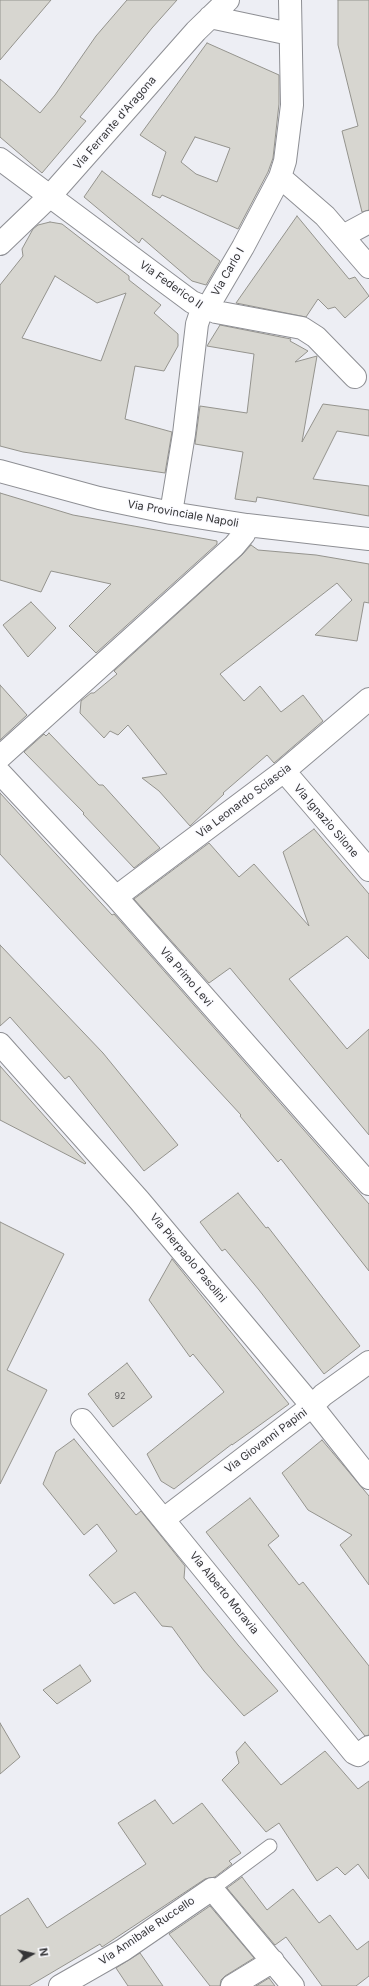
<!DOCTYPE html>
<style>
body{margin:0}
#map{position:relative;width:369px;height:1986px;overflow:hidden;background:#edeef4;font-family:Inter,sans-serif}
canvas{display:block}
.north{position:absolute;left:12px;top:1934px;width:40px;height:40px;-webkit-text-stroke:3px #fbfbff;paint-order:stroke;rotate:81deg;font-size:11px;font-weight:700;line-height:16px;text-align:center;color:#353537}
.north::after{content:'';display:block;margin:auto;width:14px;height:18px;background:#353537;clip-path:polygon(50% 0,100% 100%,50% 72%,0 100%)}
</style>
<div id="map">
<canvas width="369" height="1986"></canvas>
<div class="north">N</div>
</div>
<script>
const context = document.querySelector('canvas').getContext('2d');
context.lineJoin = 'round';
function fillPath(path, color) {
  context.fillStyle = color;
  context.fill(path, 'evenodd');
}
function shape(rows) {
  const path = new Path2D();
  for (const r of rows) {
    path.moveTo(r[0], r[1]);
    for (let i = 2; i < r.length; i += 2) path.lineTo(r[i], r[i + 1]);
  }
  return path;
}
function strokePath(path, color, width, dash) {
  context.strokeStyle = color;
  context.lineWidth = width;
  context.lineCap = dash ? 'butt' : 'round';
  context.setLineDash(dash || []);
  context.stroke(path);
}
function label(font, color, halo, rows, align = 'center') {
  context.font = font + ' Inter,sans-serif';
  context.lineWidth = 3;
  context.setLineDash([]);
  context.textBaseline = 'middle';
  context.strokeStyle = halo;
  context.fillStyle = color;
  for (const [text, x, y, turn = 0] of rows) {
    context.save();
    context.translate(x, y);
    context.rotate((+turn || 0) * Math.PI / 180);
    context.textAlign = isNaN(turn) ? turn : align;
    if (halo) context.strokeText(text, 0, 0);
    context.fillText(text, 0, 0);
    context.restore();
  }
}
const building = shape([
 [0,0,51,0,0,60,0,0],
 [127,0,177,0,152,28,80,117,86,121,42,173,0,137,0,79,40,113,55,95,96,36,127,0],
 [338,0,369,0,369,210,362,212,342,131,358,126,338,45,338,0],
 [207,43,279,75,279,104,273,158,268,172,238,229,162,195,160,198,152,195,166,152,140,135,207,43],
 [195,137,230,148,217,182,196,174,181,162,195,137],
 [102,171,220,261,206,285,192,281,142,238,139,243,84,197,102,171],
 [297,216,349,279,355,277,369,296,345,318,335,307,328,309,318,299,306,317,236,303,297,216],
 [50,222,62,224,129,276,129,280,161,305,154,313,178,334,178,346,164,371,135,366,125,419,172,432,165,473,23,452,0,446,0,285,23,256,22,249,33,229,38,225,50,222],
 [55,276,97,303,126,293,101,361,22,338,55,276],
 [220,325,291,339,290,341,308,351,295,362,317,356,302,442,323,404,369,410,369,436,337,431,313,479,369,486,369,516,257,497,256,502,235,499,243,452,195,444,200,406,247,413,254,354,207,346,220,325],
 [0,493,73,515,217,541,217,544,96,653,69,626,111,584,51,571,41,592,0,580,0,493],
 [251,545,258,550,316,555,369,564,369,603,364,602,357,641,315,635,352,600,337,583,220,674,244,701,260,686,281,712,303,695,323,721,274,763,267,755,223,793,224,794,190,826,159,791,142,778,167,774,128,725,118,735,110,731,104,738,80,713,81,701,91,693,94,693,117,674,114,671,242,555,251,545],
 [31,602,56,628,28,657,3,625,31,602],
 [0,685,27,715,0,740,0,685],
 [49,733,99,785,103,785,160,848,134,868,83,814,84,813,24,752,44,734,46,736,49,733],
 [0,793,112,915,114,914,369,1204,369,1271,281,1159,278,1162,240,1116,241,1115,0,854,0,793],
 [314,829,369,894,369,959,347,936,289,979,347,1049,369,1029,369,1135,230,968,209,983,134,899,209,843,239,877,254,864,309,926,283,852,314,829],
 [0,945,103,1053,178,1145,144,1171,69,1076,65,1079,10,1017,0,1026,0,945],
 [0,1066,86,1163,85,1164,0,1120,0,1066],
 [238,1193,266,1228,268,1227,360,1346,324,1374,259,1290,225,1249,222,1251,200,1222,238,1193],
 [0,1222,64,1254,7,1370,47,1390,0,1484,0,1222],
 [172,1259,289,1404,232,1445,232,1444,174,1489,161,1481,147,1454,224,1392,193,1354,190,1357,149,1300,172,1259],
 [127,1363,152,1397,113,1427,88,1394,127,1363],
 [74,1439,136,1515,141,1511,185,1566,184,1578,238,1645,278,1691,244,1716,204,1671,172,1627,162,1626,135,1592,114,1604,89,1575,117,1551,97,1524,84,1535,43,1484,56,1452,74,1439],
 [322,1440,369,1496,369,1585,340,1545,352,1535,308,1510,282,1473,322,1440],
 [250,1498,279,1536,268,1545,299,1585,303,1582,369,1666,369,1735,365,1736,206,1532,250,1498],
 [80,1665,91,1681,57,1704,43,1690,80,1665],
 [0,1723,20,1757,0,1774,0,1723],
 [245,1742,281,1785,325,1751,358,1789,369,1781,369,1879,358,1864,345,1875,337,1867,317,1881,279,1823,266,1832,222,1780,239,1763,236,1752,245,1742],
 [155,1800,173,1824,202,1803,241,1853,229,1861,232,1864,215,1877,205,1879,102,1947,100,1944,29,1986,0,1986,0,1916,28,1898,47,1928,146,1864,118,1823,155,1800],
 [242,1877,267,1910,293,1889,319,1923,330,1915,357,1950,369,1941,369,1976,356,1986,322,1986,286,1937,275,1945,227,1888,242,1877],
 [210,1906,254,1958,225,1976,221,1980,220,1986,210,1986,169,1934,210,1906],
 [140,1953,163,1986,128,1986,116,1968,140,1953],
 [269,1978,275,1986,256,1986,269,1978]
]);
fillPath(building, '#d7d6d0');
strokePath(building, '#94938d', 1);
const service = shape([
 [212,1889,270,1846]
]);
const minor = shape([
 [210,17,290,34],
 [0,159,192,302,216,312,302,328,316,337,355,377],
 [280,177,325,216,369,267],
 [343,236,369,222],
 [0,244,50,196,196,31,228,0],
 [0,471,99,498,171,513,247,525,369,539],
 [171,513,184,434,197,324,200,315,212,300,243,247,280,177,285,161,292,105,290,0],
 [0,757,234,546,244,534,247,525],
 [284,771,369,870],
 [0,773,116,897,369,1184],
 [116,897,284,771,369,699],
 [0,1044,139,1200,312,1406,369,1478],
 [82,1420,354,1753,358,1755,369,1747],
 [164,1519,312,1406,323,1395,369,1362],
 [60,1986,123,1950,212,1889,293,1986],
 [232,1986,273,1961]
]);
strokePath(service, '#8e8f94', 15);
strokePath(minor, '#8e8f94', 24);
strokePath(service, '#fff', 13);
strokePath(minor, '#fff', 22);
label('9px', '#5e5d5d', null, [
 ["92",120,1396]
]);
label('11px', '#353537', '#fbfbff', [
 ["Via Ferrante d'Aragona",115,123,-49],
 ["Via Carlo I",228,272,-60],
 ["Via Federico II",171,285,35],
 ["Via Provinciale Napoli",183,514,10],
 ["Via Leonardo Sciascia",244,801,-37],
 ["Via Ignazio Silone",326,821,49],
 ["Via Primo Levi",186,977,49],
 ["Via Pierpaolo Pasolini",188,1258,50],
 ["Via Giovanni Papini",266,1441,-37],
 ["Via Alberto Moravia",224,1593,51],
 ["Via Annibale Ruccello",147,1931,-34]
]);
</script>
